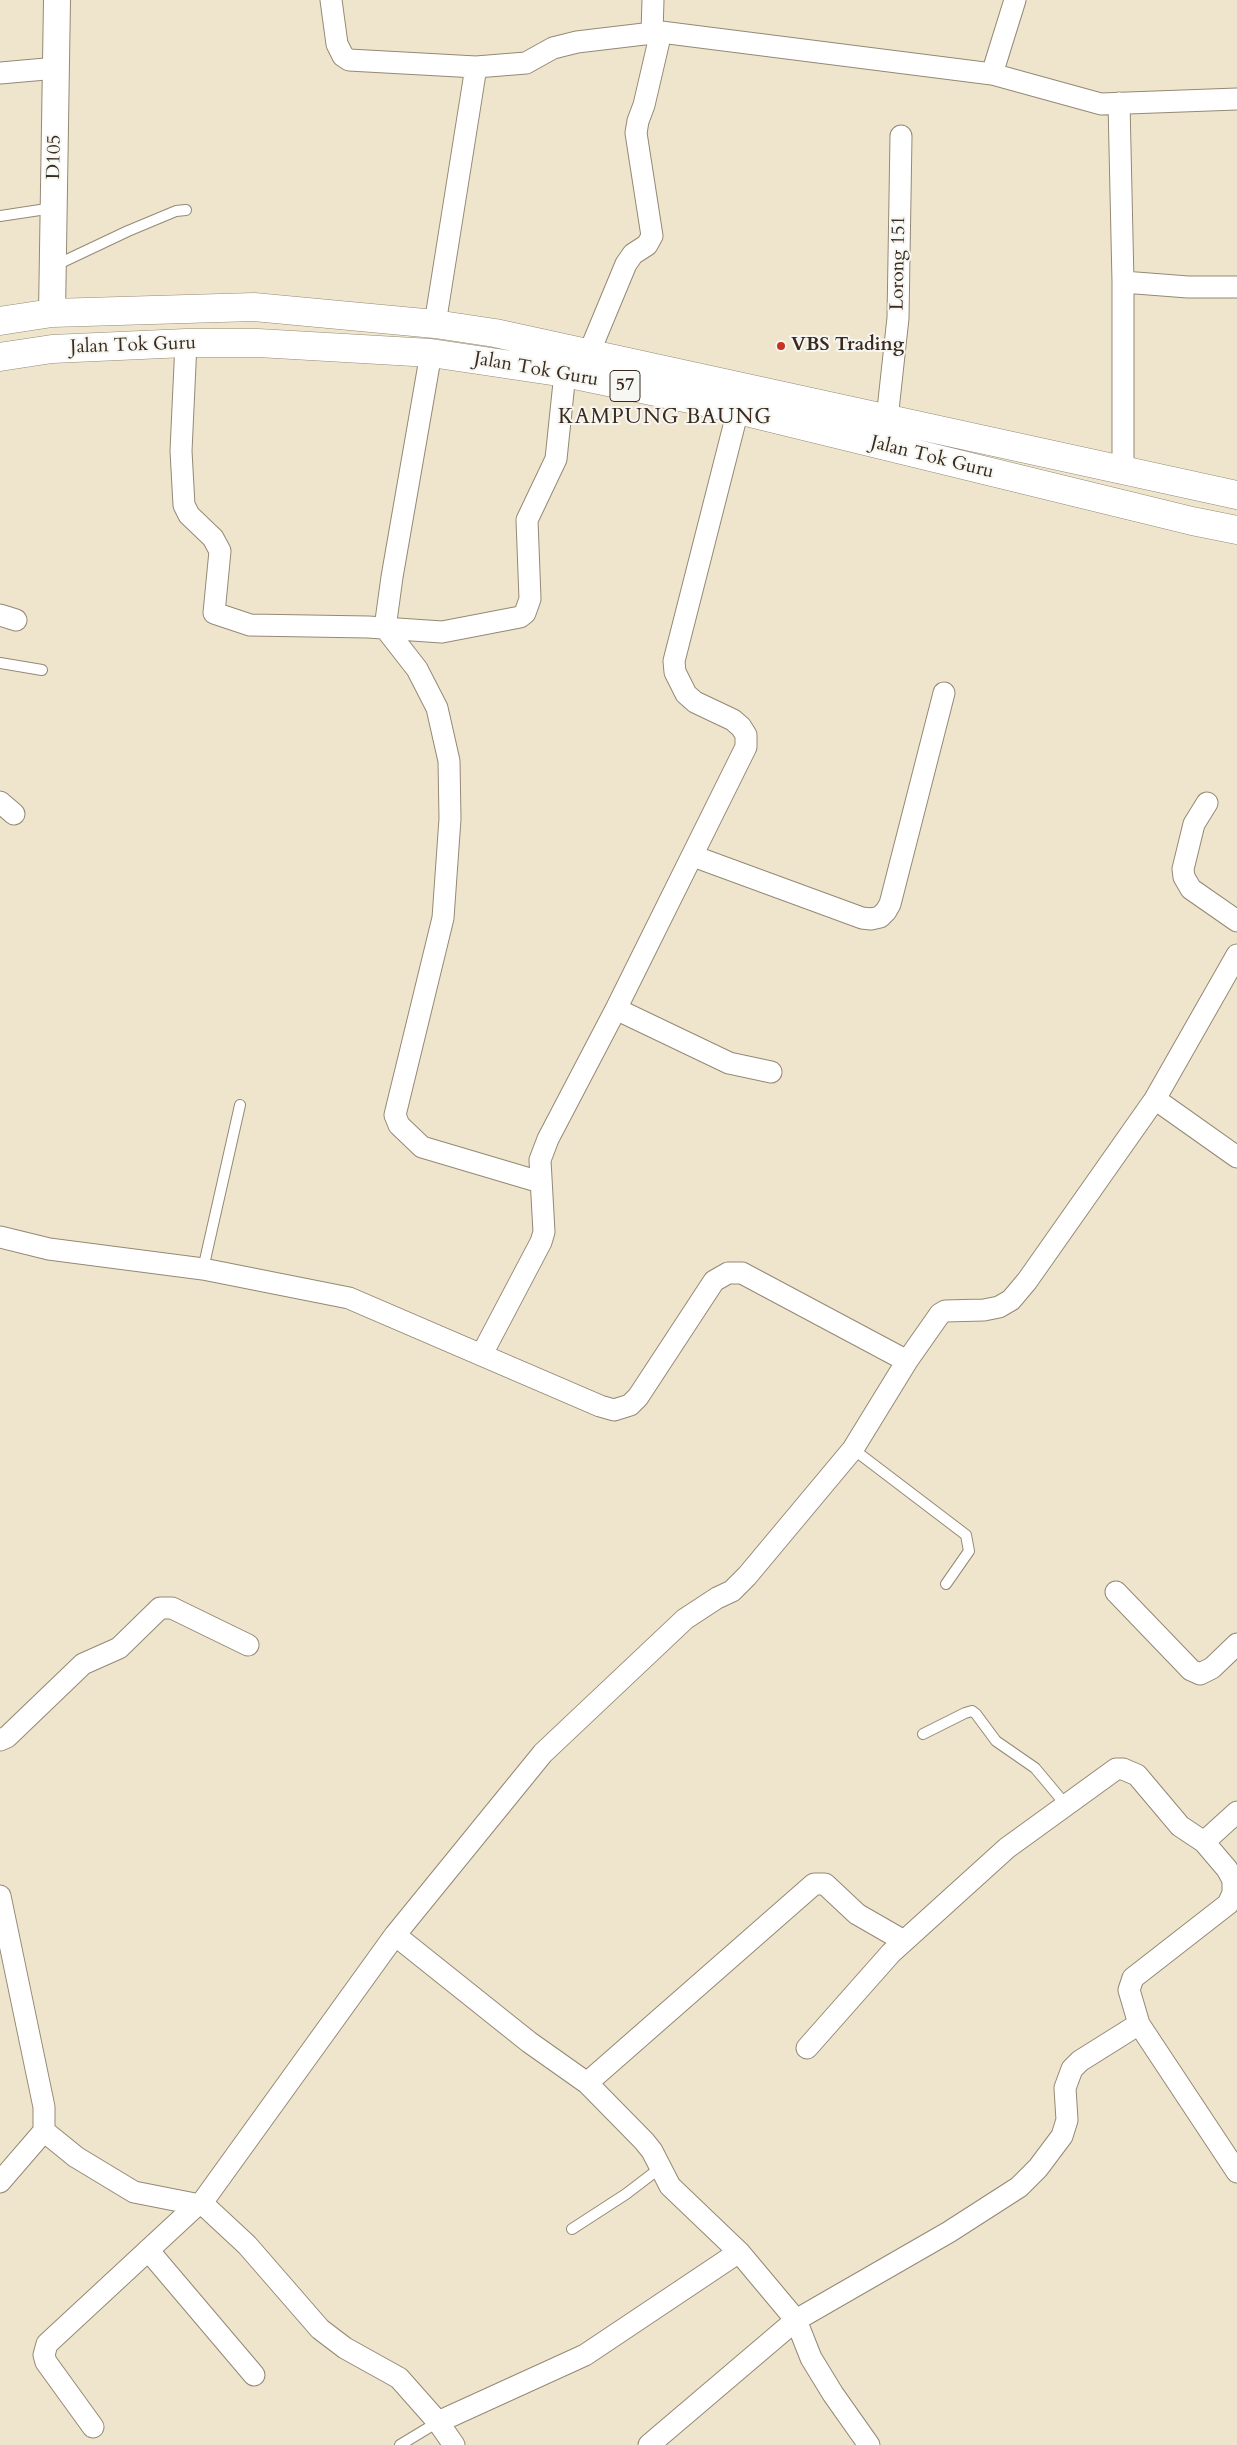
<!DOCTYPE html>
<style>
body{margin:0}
canvas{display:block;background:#efe5cc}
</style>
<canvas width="1237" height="2445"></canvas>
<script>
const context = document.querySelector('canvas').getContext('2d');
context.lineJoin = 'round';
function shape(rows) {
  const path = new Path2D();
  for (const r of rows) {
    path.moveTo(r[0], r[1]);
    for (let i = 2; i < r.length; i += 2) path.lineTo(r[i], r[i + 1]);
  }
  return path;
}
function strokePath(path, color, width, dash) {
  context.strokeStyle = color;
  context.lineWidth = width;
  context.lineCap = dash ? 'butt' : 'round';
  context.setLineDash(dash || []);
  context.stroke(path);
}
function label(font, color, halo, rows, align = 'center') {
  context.font = font + ' Cardo,serif';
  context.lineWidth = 4;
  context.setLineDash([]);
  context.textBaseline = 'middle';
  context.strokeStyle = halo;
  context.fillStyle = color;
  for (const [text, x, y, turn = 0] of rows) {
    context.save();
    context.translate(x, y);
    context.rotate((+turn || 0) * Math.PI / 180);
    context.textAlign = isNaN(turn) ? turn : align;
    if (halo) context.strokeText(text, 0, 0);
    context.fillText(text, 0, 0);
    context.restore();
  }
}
const service = shape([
 [0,216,53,208],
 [54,266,128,231,176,211,186,210],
 [0,663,42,670],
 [203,1269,240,1105],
 [853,1449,966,1535,969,1551,946,1584],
 [923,1734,965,1713,972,1711,976,1714,996,1741,1035,1768,1066,1805],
 [572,2229,626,2194,660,2168],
 [400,2445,438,2422]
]);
const minor = shape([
 [331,0,337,44,343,56,349,60,476,67,435,324],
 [652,33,653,0],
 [476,67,526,63,553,48,577,42,661,32,992,74,1101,104,1237,99],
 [0,73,57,68],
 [992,74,1015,0],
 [1119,103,1123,282],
 [186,343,181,451,184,505,189,515,213,538,220,551,214,613,250,625,368,627,442,632,520,617,525,613,530,599,527,520,556,459,565,373],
 [431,353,392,577,385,628,417,669,437,708,449,761,450,819,443,918,395,1115,399,1125,422,1147,540,1182],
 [589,353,626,264,633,254,647,245,652,236,636,133,638,121,644,105,661,32],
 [887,419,898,318,901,136],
 [1123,470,1123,282,1188,287,1237,287],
 [0,615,16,620],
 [0,802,14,814],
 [1207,803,1194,824,1183,869,1184,877,1191,889,1237,921],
 [693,856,862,918,871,919,880,917,886,911,890,904,944,693],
 [616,1009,729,1063,771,1072],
 [1155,1099,1237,1157],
 [0,1237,49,1249,203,1269,349,1298,600,1406,614,1410,630,1405,638,1397,714,1281,728,1273,742,1273,907,1361],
 [482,1354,541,1242,544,1232,540,1160,548,1139,616,1009,746,747,746,735,741,727,733,720,695,702,686,694,675,672,674,661,738,410],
 [1116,1592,1191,1670,1200,1674,1212,1668,1237,1644],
 [0,1740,7,1737,83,1664,119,1648,160,1608,172,1608,248,1645],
 [1204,1842,1237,1812],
 [0,1896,44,2107,44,2131,0,2182],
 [395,1935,529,2042,587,2083,644,2141,652,2151,670,2186,739,2252,796,2320,811,2358,833,2394,869,2445],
 [1139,2024,1237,2172],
 [587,2083,814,1884,825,1884,857,1914,904,1941],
 [44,2131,76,2157,134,2192,205,2206,247,2245,320,2329,345,2348,399,2378,438,2422,454,2445],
 [201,2204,395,1935,543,1753,685,1619,717,1598,732,1591,747,1576,853,1449,907,1361,940,1314,945,1311,984,1310,999,1307,1011,1300,1027,1281,1155,1099,1237,955],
 [148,2250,254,2375],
 [438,2422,585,2355,739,2252],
 [93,2427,46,2362,44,2355,47,2344,198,2204],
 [649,2445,796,2320,949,2232,1019,2187,1038,2168,1062,2136,1067,2120,1065,2088,1072,2069,1080,2061,1139,2024,1129,1990,1133,1978,1228,1904,1233,1893,1233,1880,1227,1869,1204,1842,1180,1826,1137,1775,1123,1769,1116,1769,1007,1848,891,1953,807,2048]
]);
const tertiary = shape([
 [52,313,57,0]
]);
const primary = shape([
 [0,321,52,313,254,307,435,324,495,333,1237,495],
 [0,357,52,349,186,343,258,343,431,353,565,373,709,403,1192,521,1237,530]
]);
strokePath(service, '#958875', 12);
strokePath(minor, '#958875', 23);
strokePath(tertiary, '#958875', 28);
strokePath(primary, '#958875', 29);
strokePath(service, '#fff', 10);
strokePath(minor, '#fff', 21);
strokePath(tertiary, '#fff', 26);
strokePath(primary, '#fff', 28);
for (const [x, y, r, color] of [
 [781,346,5,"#c8321e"]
]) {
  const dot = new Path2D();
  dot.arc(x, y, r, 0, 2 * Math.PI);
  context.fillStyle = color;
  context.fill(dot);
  strokePath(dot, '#f6f6f2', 2);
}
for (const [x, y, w] of [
 [625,386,30]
]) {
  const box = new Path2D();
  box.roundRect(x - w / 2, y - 15.5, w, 31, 4);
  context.fillStyle = '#f6f6f2';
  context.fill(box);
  strokePath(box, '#3b2a1e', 1);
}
label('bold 18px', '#3b2a1e', null, [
 ["57",625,386]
]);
label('19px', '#3b2a1e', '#f6f6f2', [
 ["D105",55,157,-89],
 ["Lorong 151",899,263,-89],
 ["Jalan Tok Guru",133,346,-2],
 ["Jalan Tok Guru",536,370,10],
 ["Jalan Tok Guru",932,458,14]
]);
label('bold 19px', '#3b2a1e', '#f6f6f2', [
 ["VBS Trading",791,346]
], 'left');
context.letterSpacing = '1px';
label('21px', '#3b2a1e', '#f6f6f2', [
 ["KAMPUNG BAUNG",665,418]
]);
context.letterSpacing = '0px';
</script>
